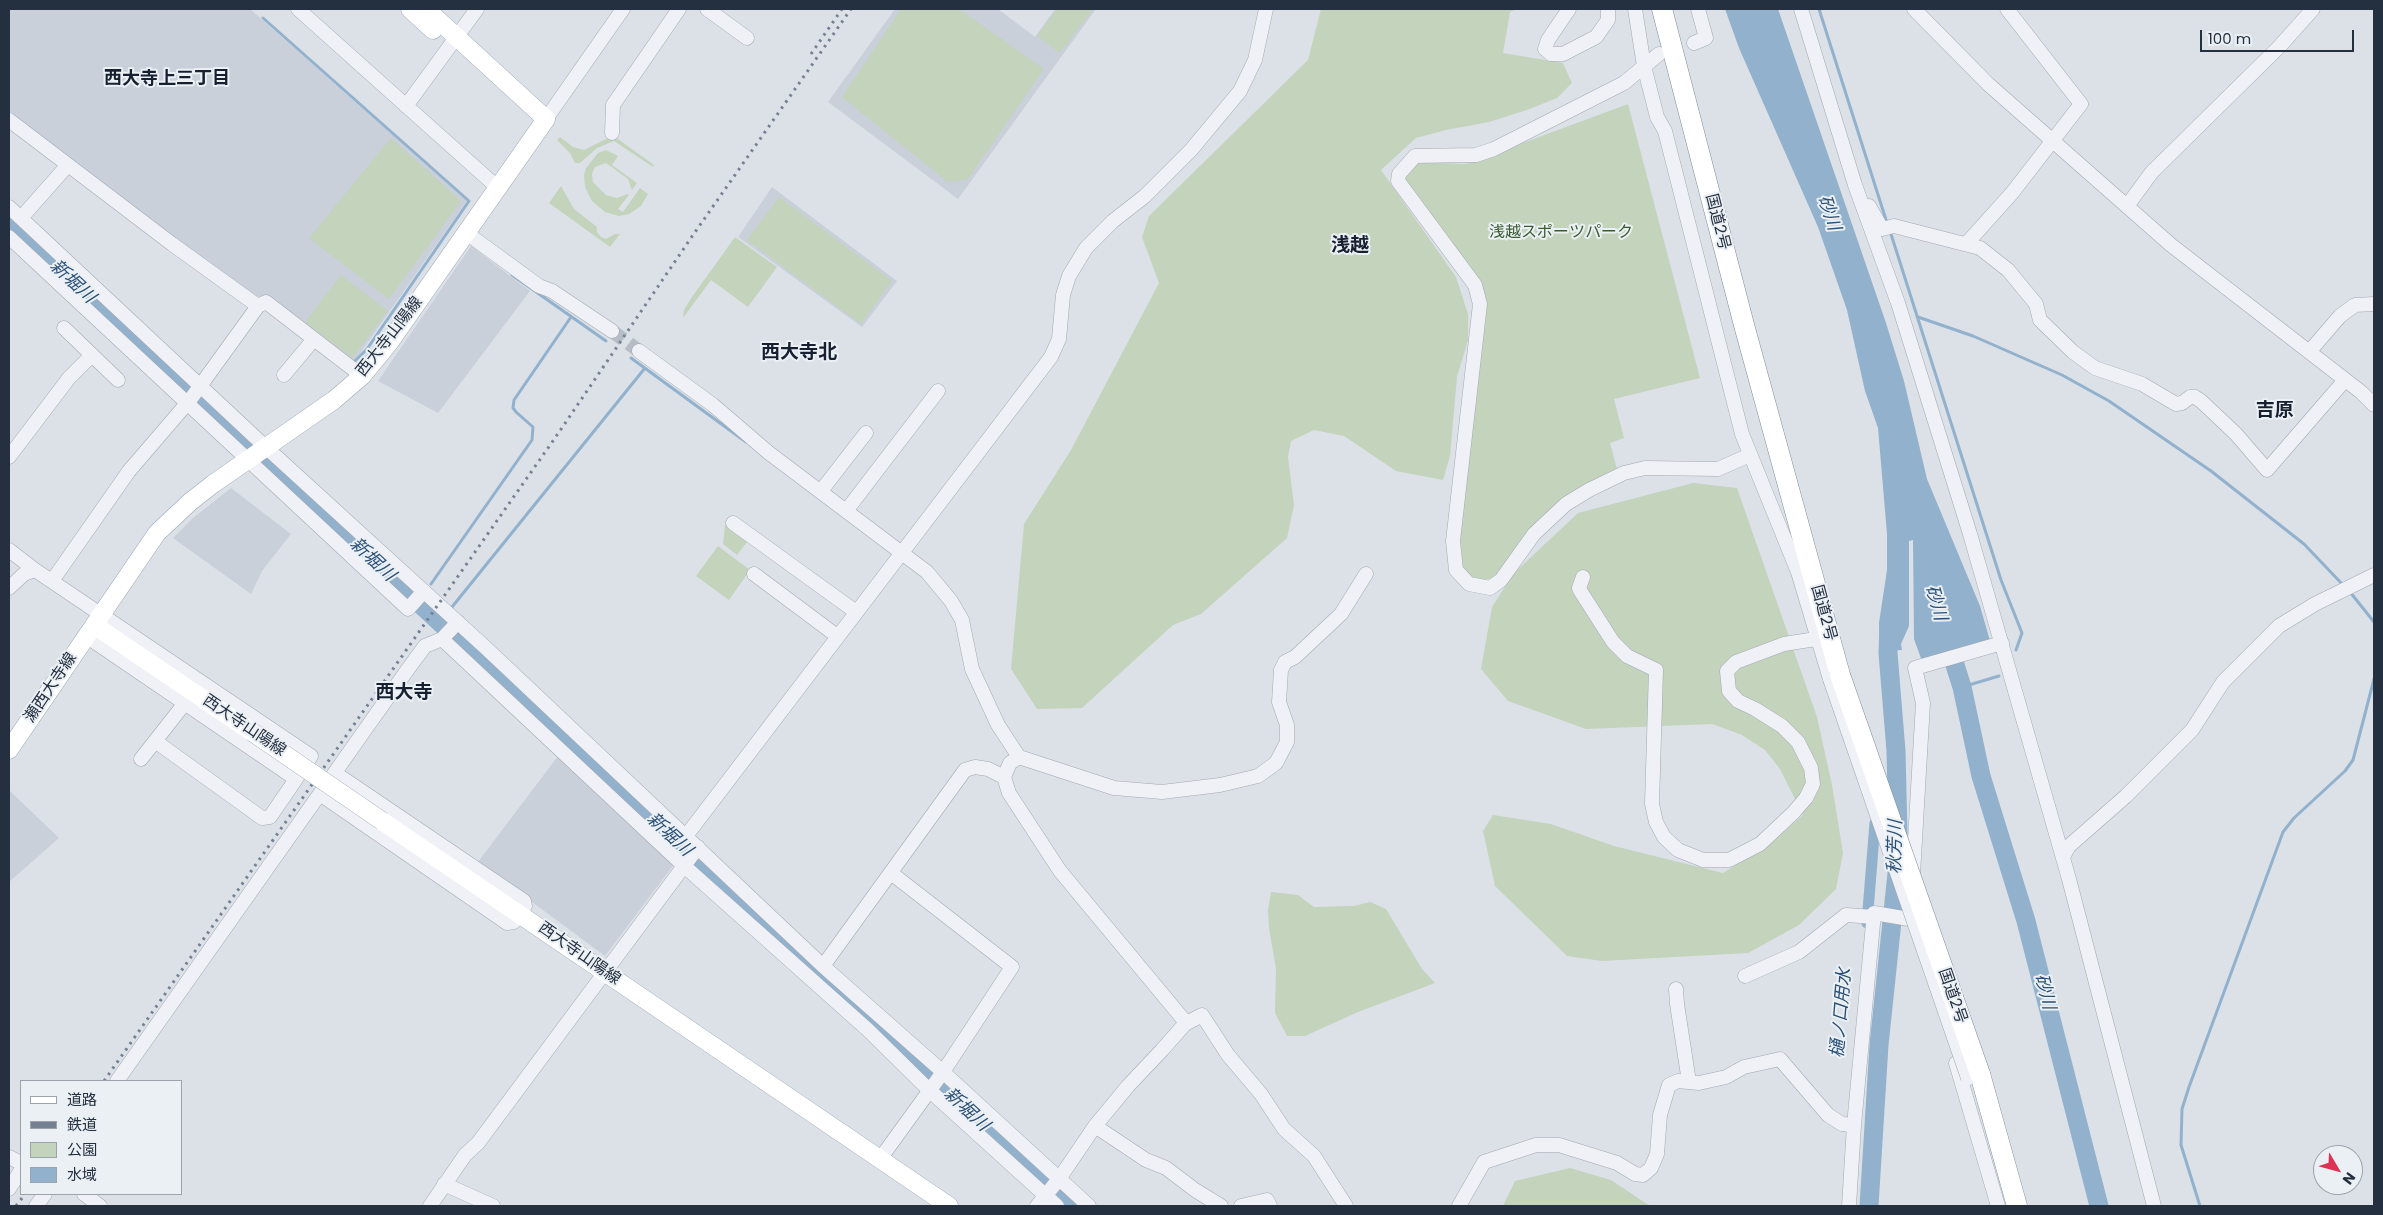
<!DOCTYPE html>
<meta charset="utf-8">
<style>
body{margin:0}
#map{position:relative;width:2383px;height:1215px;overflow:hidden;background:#dce1e8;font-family:Poppins,"Noto Sans JP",sans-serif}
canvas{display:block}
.frame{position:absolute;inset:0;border:10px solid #242f3f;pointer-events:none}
.legend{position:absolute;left:20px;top:1080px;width:162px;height:115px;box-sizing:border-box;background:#ebf0f5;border:1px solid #9ba3ac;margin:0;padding:6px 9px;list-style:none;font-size:15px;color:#242f3f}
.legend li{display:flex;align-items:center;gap:10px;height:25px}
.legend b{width:25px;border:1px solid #9ba3ac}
.north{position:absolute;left:2313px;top:1145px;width:50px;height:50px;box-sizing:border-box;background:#ebf0f5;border:1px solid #9ba3ac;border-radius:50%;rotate:127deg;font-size:14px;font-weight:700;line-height:20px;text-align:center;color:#242f3f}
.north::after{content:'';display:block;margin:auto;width:18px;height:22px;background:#dc3253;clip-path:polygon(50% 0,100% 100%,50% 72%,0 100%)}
.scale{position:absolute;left:2200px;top:30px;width:154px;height:22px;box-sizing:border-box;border:2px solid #242f3f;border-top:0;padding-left:6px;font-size:15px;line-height:18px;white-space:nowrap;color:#242f3f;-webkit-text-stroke:4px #ebf0f5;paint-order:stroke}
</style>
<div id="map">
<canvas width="2383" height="1215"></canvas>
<div class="frame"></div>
<ul class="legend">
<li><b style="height:6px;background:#fff"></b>道路</li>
<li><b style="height:6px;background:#748193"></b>鉄道</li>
<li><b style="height:14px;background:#c3d3bc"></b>公園</li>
<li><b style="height:14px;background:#92b1cc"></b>水域</li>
</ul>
<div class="north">N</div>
<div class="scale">100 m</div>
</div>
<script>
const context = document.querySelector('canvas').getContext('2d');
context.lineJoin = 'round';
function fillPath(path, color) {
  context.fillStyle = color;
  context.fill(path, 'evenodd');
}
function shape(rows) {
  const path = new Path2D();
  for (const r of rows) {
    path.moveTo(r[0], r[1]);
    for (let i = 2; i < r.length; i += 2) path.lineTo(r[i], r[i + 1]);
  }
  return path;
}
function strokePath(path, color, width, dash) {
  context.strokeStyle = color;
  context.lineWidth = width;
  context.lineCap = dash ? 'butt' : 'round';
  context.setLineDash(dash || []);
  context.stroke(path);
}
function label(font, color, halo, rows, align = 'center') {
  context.font = font + ' Poppins,"Noto Sans JP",sans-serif';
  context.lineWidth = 4;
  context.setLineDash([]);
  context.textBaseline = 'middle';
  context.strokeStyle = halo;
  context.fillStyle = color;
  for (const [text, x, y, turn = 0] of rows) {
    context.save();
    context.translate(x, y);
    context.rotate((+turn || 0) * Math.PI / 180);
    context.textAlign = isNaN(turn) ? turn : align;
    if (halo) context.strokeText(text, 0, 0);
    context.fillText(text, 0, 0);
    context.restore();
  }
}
fillPath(shape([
 [9,9,250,9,467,201,354,362,266,295,256,297,113,195,9,113],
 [895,9,998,9,1035,37,1055,9,1096,9,958,199,828,102],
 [772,187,897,281,862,327,738,237],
 [471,246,530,291,438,413,378,381],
 [231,488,291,534,262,571,251,594,173,538,193,518],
 [558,756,675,863,605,956,478,862],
 [9,790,59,838,9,882]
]), '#c9d0da');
fillPath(shape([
 [901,9,959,9,1044,69,967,180,948,182,842,97],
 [1057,9,1093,9,1060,53,1037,36],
 [1321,9,1517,9,1510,12,1503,53,1563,63,1572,83,1557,98,1527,110,1489,122,1446,130,1416,138,1381,170,1456,277,1468,314,1468,340,1457,377,1450,456,1443,480,1396,471,1344,436,1314,430,1291,441,1288,457,1294,505,1287,538,1201,614,1173,625,1082,708,1037,709,1011,669,1024,524,1071,450,1159,283,1142,237,1149,216,1308,60],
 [1628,104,1700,378,1614,399,1624,438,1610,443,1617,469,1562,499,1539,519,1498,576,1482,581,1470,579,1463,571,1458,556,1485,310,1485,294,1402,182,1404,174,1413,166,1422,162,1465,164,1485,159,1504,150],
 [560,137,573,147,584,150,606,139,618,139,654,165,653,167,614,141,597,148,580,163,575,163,570,153,557,140],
 [391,138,461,201,389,299,309,238],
 [606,150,618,156,612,165,637,183,632,190,628,179,606,163,595,167,592,174,593,182,606,195,617,198,627,194,629,195,618,209,623,212,640,188,648,194,641,206,629,214,619,216,605,212,592,201,585,187,584,175,586,168,598,153],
 [561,186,574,209,597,227,597,232,601,237,606,239,615,234,620,234,610,247,549,203],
 [779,197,892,281,861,324,747,240],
 [735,237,777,267,748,307,711,280,683,318,684,310,692,297],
 [341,275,388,311,352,358,305,322],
 [1693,483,1737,488,1817,717,1832,785,1843,853,1836,889,1799,925,1748,953,1602,961,1567,956,1495,886,1483,831,1493,815,1551,824,1614,846,1723,873,1775,840,1803,815,1780,769,1765,750,1742,735,1712,724,1586,729,1508,701,1481,669,1492,607,1513,574,1578,513],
 [725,525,747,542,737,555,723,544],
 [718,546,750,570,729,600,696,576],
 [1271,892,1298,895,1314,907,1354,906,1370,902,1386,909,1422,969,1435,983,1358,1012,1305,1036,1287,1036,1275,1013,1276,969,1269,928,1268,910],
 [1570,1168,1611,1180,1650,1206,1503,1206,1515,1181]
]), '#c3d3bc');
fillPath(shape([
 [1725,9,1778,9,1886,323,1904,381,1927,479,1980,606,1990,641,1922,661,1914,639,1913,540,1909,541,1909,626,1901,644,1902,650,1880,651,1879,623,1887,570,1887,534,1878,428,1865,391,1847,310,1818,227,1739,48]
]), '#92b1cc');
strokePath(shape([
 [1819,9,1887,223],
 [263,18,469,201,367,349,353,363],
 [1890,231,2001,580,2022,633,2016,650],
 [512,275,606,341],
 [1918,317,1973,336,2062,375,2109,401,2211,471,2304,544,2344,586],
 [631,358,746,442],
 [431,584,532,440,533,427,516,412,513,408,514,400,571,317],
 [2350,592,2374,622],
 [452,607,645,368],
 [439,622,443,617],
 [1962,687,1999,676],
 [2200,1206,2181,1145,2182,1109,2189,1087,2283,832,2294,818,2345,771,2353,760,2374,679]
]), '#92b1cc', 3);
strokePath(shape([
 [1867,923,1875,823]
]), '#92b1cc', 11);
strokePath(shape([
 [9,224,245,442],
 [269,464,1070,1206],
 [1889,624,1888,653,1896,751,1898,834],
 [1947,640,1962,687,1981,776,2026,921,2099,1206],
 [1869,1206,1879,1045,1898,864]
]), '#92b1cc', 19);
strokePath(shape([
 [612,331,639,351]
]), '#b7bdc6', 14, [14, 7]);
const minor = shape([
 [298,9,497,187],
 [707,9,747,38],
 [1569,9,1548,40,1545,49,1551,54,1563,54,1596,37,1608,20,1608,9],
 [1635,9,1644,66,1657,117,1665,131,1742,434,1798,572,1830,679],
 [1801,9,1855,185,1898,303,1970,534,2069,879,2154,1206],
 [1914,9,1988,84,2171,245,2361,392,2374,405],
 [1694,43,1706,38,1698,9],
 [1659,54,1624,83,1494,149,1476,155,1415,156,1399,174,1398,181,1475,285,1480,304,1453,541,1456,570,1469,584,1490,588,1501,580,1534,534,1566,504,1589,490,1624,473,1645,468,1718,469,1750,455],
 [406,106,477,9],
 [546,119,623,9],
 [9,120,172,244,258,306,266,302,362,376],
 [612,133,613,105,679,9],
 [1869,206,1882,229,1894,226,1980,248,2008,270,2036,304,2040,320,2073,352,2095,368,2142,384,2176,404,2182,403,2190,397,2195,397,2201,401,2236,434,2267,470,2345,380],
 [2127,206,2152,172,2279,47,2313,9],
 [9,207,257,439,486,648,823,966,943,1072,1089,1206],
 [21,218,67,166],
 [465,232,539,286,552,291,612,331],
 [9,237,408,609,424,591],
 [1967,243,2012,193,2081,104,2007,9],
 [64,328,118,380],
 [639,351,713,405,769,453,927,572,951,601,962,620,972,669,998,725,1019,757,1114,788,1162,792,1220,785,1258,776,1276,763,1287,742,1287,725,1279,702,1281,670,1285,662,1295,657,1341,614,1366,574],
 [2309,352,2340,316,2355,305,2374,304],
 [284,375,314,339],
 [9,457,69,378,92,355],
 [821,491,866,433],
 [846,511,938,391],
 [733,523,856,612],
 [9,550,35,570,311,756,296,779,86,636],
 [754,574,837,636],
 [1583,577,1579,588,1581,592,1613,642,1627,656,1656,670,1652,804,1656,822,1664,837,1678,850,1703,860,1729,860,1760,844,1793,813,1806,798,1813,784,1811,768,1798,742,1782,726,1755,709,1738,701,1729,691,1727,671,1736,662,1784,644,1816,639],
 [52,581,129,471,190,400,258,306],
 [9,588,24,574,35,570],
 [442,639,683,865,868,1030,929,1090,1057,1206],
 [155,741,262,818,270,817,296,779],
 [141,759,185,703],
 [1004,777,1010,763,1019,757],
 [320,794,507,923,514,922,525,906,524,901,335,773],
 [686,836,1051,357,1059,339,1063,295,1069,276,1086,248,1113,221,1145,196,1191,150,1240,91,1255,60,1266,9],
 [2063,857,2069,846,2126,796,2192,730,2223,682,2279,626,2315,604,2374,575],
 [1913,874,1923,703,1915,668,2002,643],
 [823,966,965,770,975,767,988,769,1004,777,1009,793,1060,871,1183,1019,1185,1024],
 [1745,976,1799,952,1846,915,1874,917],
 [1676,989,1677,1004,1689,1082],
 [1956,1063,1998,1206],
 [117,1081,408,669,425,646,442,639,458,622],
 [1095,1126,1146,1160,1166,1168,1195,1190,1221,1206],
 [9,1157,21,1163],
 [880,1159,943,1072,1012,967,891,873],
 [444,1184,493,1206],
 [9,1189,21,1170],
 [84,1194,100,1206],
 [36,1206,45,1194],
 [430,1206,465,1155,478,1143,698,847],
 [1037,1206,1059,1179,1095,1126,1128,1086,1162,1050,1185,1024,1202,1015,1228,1055,1261,1094,1284,1129,1314,1156,1346,1206],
 [1241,1206,1267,1200,1270,1206],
 [1459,1206,1484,1162,1536,1145,1559,1145,1617,1163,1635,1174,1643,1175,1651,1168,1657,1154,1660,1115,1669,1085,1678,1081,1699,1083,1726,1077,1744,1067,1780,1059,1828,1115,1842,1124,1854,1125],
 [1849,1206,1854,1125,1874,913,1909,919]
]);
const major = shape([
 [410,9,433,30],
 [94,625,252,732],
 [9,750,157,533,190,502,213,484,334,400,362,376,389,343,546,119,426,9],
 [382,821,949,1206]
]);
const highway = shape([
 [1662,9,1744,325,1840,675],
 [1980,1074,2017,1206]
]);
strokePath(minor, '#a1a8b2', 15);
strokePath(major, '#9aa6b5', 19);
strokePath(highway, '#828fa0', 21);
strokePath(minor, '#eff1f6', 14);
strokePath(major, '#fff', 18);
strokePath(highway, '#fff', 20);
strokePath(shape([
 [811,54,842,9],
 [104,1081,555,438,693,235,851,9],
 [16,1206,25,1194]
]), '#748193', 3, [2.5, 5]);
const minorBridge = shape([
 [1830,679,1968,1078]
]);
const majorBridge = shape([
 [252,732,382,821]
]);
const highwayBridge = shape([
 [1840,675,1980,1074]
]);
strokePath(minorBridge, '#a1a8b2', 15, []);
strokePath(majorBridge, '#9aa6b5', 19, []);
strokePath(highwayBridge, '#828fa0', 21, []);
strokePath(minorBridge, '#eff1f6', 14);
strokePath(majorBridge, '#fff', 18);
strokePath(highwayBridge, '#fff', 20);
label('16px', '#242f3f', '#ebf0f5', [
 ["国道2号",1717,222,76],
 ["西大寺山陽線",390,337,-52],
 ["国道2号",1823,613,75],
 ["瀬西大寺線",51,688,-56],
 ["西大寺山陽線",244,726,34],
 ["西大寺山陽線",579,954,35],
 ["国道2号",1952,996,71]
]);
label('16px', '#3a5c30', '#ebf0f5', [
 ["浅越スポーツパーク",1561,233]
]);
label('bold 18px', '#172030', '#ebf0f5', [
 ["西大寺上三丁目",167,79]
]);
label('italic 18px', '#2a5077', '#ebf0f5', [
 ["砂川",1828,213,71],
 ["新堀川",72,282,43],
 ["新堀川",372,560,43],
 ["砂川",1935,603,74],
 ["新堀川",669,835,43],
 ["秋芳川",1896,847,-89],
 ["砂川",2044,992,76],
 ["樋ノ口用水",1842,1013,-85],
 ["新堀川",966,1110,43]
]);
label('bold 19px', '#172030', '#ebf0f5', [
 ["浅越",1350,246],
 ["西大寺北",799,353],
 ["吉原",2275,411],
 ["西大寺",404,693]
]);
</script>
